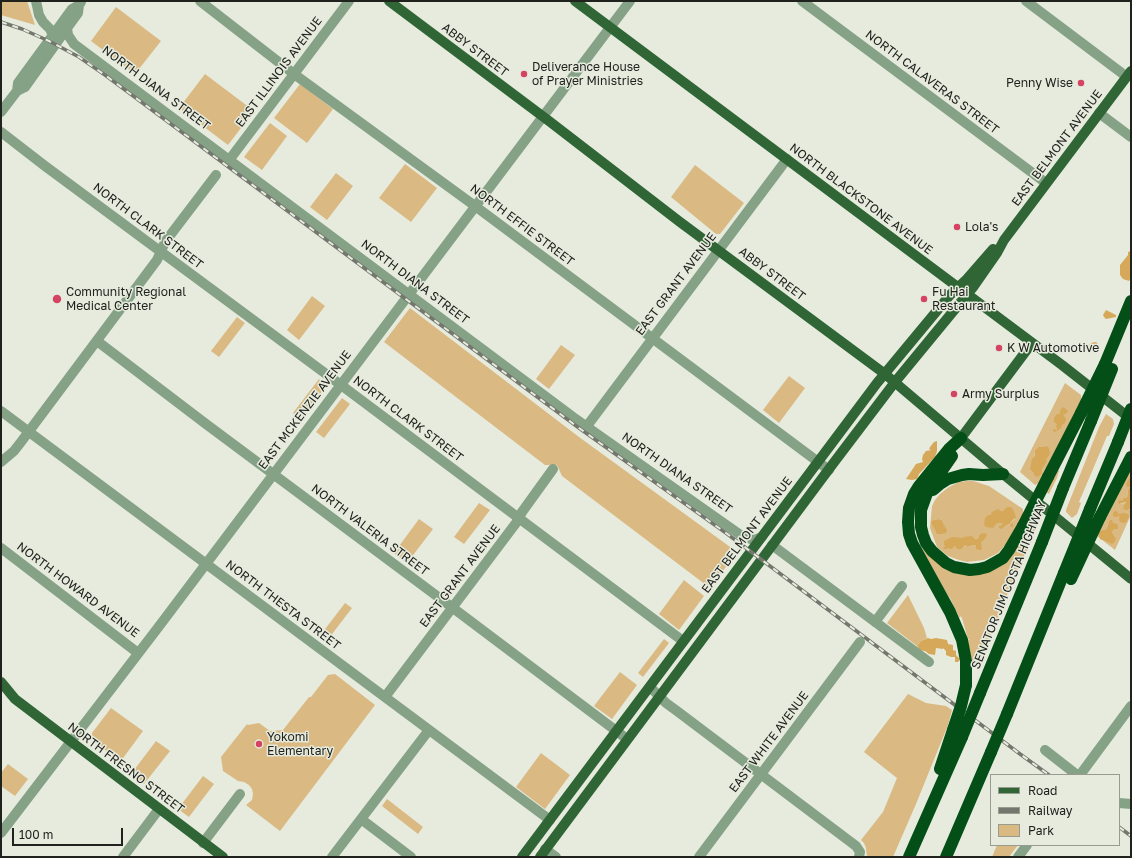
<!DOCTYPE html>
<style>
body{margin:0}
#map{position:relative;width:1132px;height:858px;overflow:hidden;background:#e6ebdd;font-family:"Golos Text",sans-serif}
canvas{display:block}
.frame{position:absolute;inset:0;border:2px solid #20221d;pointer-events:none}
.legend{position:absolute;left:990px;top:774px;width:130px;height:72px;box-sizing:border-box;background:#e6ebdd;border:1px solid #979b90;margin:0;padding:5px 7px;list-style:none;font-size:12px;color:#20221d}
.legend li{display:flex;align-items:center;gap:8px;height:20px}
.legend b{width:20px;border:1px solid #979b90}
.scale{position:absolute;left:12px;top:828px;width:111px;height:18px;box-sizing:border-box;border:2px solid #20221d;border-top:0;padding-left:5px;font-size:12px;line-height:14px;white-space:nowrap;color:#20221d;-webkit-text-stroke:3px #e6ebdd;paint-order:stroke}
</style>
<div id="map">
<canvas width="1132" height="858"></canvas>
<div class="frame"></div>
<ul class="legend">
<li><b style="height:5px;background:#306536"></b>Road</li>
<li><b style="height:5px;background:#74776e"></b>Railway</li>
<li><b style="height:11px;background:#dab983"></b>Park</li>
</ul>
<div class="scale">100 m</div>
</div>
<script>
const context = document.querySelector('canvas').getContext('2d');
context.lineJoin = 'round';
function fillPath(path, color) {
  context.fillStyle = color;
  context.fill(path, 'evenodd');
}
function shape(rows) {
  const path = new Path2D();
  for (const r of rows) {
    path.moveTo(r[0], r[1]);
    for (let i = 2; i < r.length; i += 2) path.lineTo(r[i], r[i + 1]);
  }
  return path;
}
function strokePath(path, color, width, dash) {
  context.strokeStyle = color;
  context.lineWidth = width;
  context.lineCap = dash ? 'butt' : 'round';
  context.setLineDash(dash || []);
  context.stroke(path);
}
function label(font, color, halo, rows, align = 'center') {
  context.font = font + ' "Golos Text",sans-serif';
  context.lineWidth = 3;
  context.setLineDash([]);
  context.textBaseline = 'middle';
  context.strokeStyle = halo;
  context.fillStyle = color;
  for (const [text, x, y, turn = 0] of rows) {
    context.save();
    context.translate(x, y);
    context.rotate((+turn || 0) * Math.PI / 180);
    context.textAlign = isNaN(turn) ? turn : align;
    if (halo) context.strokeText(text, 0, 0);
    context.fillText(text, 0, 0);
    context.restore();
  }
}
fillPath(shape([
 [1,1,27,1,35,25,1,15],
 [116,7,161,41,135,74,91,41],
 [205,74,254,111,228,145,179,108],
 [300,84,333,109,307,143,274,118],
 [270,123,287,136,262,170,244,157],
 [405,164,437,188,411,222,379,198],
 [695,165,744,203,720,234,716,234,671,197],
 [336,173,353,186,327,220,310,207],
 [312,296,325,306,299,340,287,330],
 [410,308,579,437,737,552,710,588,562,476,557,465,545,465,384,342],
 [237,317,245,323,219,357,211,351],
 [561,345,575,355,549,389,536,379],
 [789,376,805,388,779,423,763,410],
 [319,379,327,385,301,419,293,413],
 [1065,383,1081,395,1081,401,1039,483,1035,485,1020,472],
 [1038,447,1044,447,1047,458,1043,469,1042,470,1034,473,1035,450],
 [342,398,350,404,324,438,316,432],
 [1106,414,1113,419,1114,424,1109,436,1107,436,1079,502,1081,503,1077,514,1072,518,1066,512,1066,510,1099,427],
 [1131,469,1131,477,1129,478,1131,486,1128,490,1127,498,1122,501,1119,504,1125,503,1127,501,1126,503,1128,510,1131,508,1131,515,1115,550,1097,536,1098,534,1100,539,1111,544,1112,533,1114,529,1108,524,1106,529,1099,531],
 [1058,470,1059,471,1057,478,1049,494,1046,492],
 [967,481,973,481,989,486,1023,509,1023,515,1013,534,1005,545,998,553,984,560,967,562,959,560,948,556,937,547,930,528,932,506,935,500,940,494,949,487,959,482],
 [1004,510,1015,519,1010,523,1011,524,1005,526,1002,525,1001,523,996,524,988,515],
 [939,519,942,520,945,529,936,532,932,522,933,520],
 [962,538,978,539,976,546,974,545,967,547,965,545,962,549,957,549,954,546,944,548],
 [479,503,490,510,464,544,454,537],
 [1033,517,1038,522,1037,525,1032,537,1031,535,1028,535,1027,536,1028,539,1031,540,1033,538,1028,549,1025,554,1004,602,1002,610,998,617,999,618,996,625,993,631,992,628,991,627,988,628,987,631,988,633,992,632,983,656,979,660,978,667,976,668,972,666,972,659,971,657,968,644,969,643,968,640,970,640,968,639,962,618,960,616,960,618,959,617,950,598,947,594,923,551,922,549,923,548,930,554,984,572],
 [419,519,433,529,407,563,394,553],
 [684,580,704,596,679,630,659,614],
 [908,595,924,628,927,638,921,641,917,646,887,623],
 [345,603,352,608,326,642,319,637],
 [664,639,669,643,643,677,638,673],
 [620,672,637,685,612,719,594,706],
 [335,674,375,705,280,831,246,805,252,800,253,794,252,789,249,785,244,782,238,781,223,771,221,757,247,724,248,725,259,723,270,731,283,730,309,697,311,697,328,675],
 [908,694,926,703,946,706,952,710,948,725,916,804,893,857,867,857,866,848,864,843,861,840,883,812,897,778,864,752],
 [111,708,143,731,118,765,115,758,93,740,92,733],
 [156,741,170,751,144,784,131,774],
 [541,753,570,775,545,809,516,787],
 [8,764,28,779,15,796,1,786,1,773],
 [203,776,214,784,189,817,178,809],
 [387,799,423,827,418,834,382,806],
 [997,845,1018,845,1009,857,992,857]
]), '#dab983');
fillPath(shape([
 [1131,251,1131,277,1129,281,1123,279,1120,275,1120,265,1128,255,1128,252],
 [1106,310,1116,315,1116,317,1106,319,1104,317,1103,315],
 [1096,342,1098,344,1097,349,1092,350,1088,348,1088,346,1091,343],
 [1063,407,1067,410,1068,411,1066,414,1063,414,1066,419,1065,423,1062,425,1061,428,1055,432,1053,431,1053,429,1057,430,1057,428,1056,427,1057,424,1054,422,1054,418,1057,414,1060,414,1060,410],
 [937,441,937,451,935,457,919,474,917,479,912,480,906,479,916,464,923,462,922,459,923,455,926,451,931,450,929,449,930,447,934,442],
 [1047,446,1049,448,1050,454,1047,458,1046,463,1042,470,1042,473,1038,477,1034,475,1034,473,1030,469,1032,459,1035,456,1035,450,1038,447,1044,447],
 [1131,477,1131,508,1128,510,1125,510,1123,508,1126,502,1119,504,1118,502,1120,500,1122,501,1124,498,1127,498,1128,490,1130,487,1127,487,1126,484,1129,478],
 [1007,507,1011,507,1014,511,1016,517,1010,523,1011,524,1013,523,1013,527,1011,527,1010,524,1005,526,1001,529,999,528,999,526,1002,525,1001,523,996,524,993,528,986,527,984,525,985,518,988,515,991,514,992,512,998,509,1001,511,1004,510],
 [1115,511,1118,512,1118,514,1124,513,1128,514,1129,516,1127,521,1125,523,1120,522,1119,519,1120,516,1115,517,1113,516,1113,513],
 [939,519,942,520,944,525,947,530,946,533,941,534,937,534,931,522,933,520],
 [1110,520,1112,520,1113,523,1117,524,1118,526,1118,529,1114,529,1112,533,1116,539,1114,543,1111,544,1100,539,1098,534,1099,531,1106,529],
 [985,533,987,535,984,540,981,542,982,549,980,550,976,549,976,546,974,545,967,547,965,545,962,549,957,549,954,546,952,549,947,548,947,549,944,549,943,548,946,546,944,545,944,541,952,537,962,538,964,537,972,536,975,539,978,539,980,534],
 [928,638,931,639,936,638,947,640,948,644,953,645,953,650,956,651,956,655,960,659,958,662,955,662,955,657,951,657,946,655,946,651,943,648,943,649,936,648,935,655,929,654,925,651,924,651,920,650,917,646,921,641]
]), '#d6a859');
strokePath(shape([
 [36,1,39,15,43,22,50,29,53,35],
 [200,1,294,74,475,206,829,470],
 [802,1,1046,183],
 [1026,1,1127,77],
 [67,28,68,35,74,44,573,417,742,536,754,540,762,537],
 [17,91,18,83,72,9,79,5,81,2],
 [1,112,17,91,25,87,67,28,78,13,79,5],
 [1099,113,1131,137],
 [1,132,45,166,341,385,683,641],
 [230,159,349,1],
 [97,341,206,424,453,608,627,739],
 [1,411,550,820],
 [587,426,787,159],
 [1,462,14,451,21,442,157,260,165,242,216,175],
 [772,545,929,662],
 [1,548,138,653],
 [875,622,902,586],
 [650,687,666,703,677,711,856,846,860,852,859,857],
 [385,697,516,523,522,512,553,469],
 [1045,750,1077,775],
 [1080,775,1131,706],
 [1119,803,1131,804],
 [361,819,411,857],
 [1,833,160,625,630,1],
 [203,843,240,794],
 [545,849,556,857],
 [123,857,159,809],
 [332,857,429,730],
 [699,857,860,642],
 [1018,857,1027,845]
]), '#85a287', 10);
strokePath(shape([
 [389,1,549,121,680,222,885,374,1003,474,1131,579],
 [575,1,1062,365,1131,419],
 [961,438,1032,343],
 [1,682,15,699,223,857],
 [522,857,877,383,950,295,966,280,993,249],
 [540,857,832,465,895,382,974,286,997,253,1004,240,1131,71]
]), '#306536', 10);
strokePath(shape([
 [1105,364,1131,301],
 [961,438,949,449,919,486,914,494,909,508,908,522,909,534,912,543,950,612,962,640,966,661,966,685],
 [952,456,929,489,926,496,921,510,921,527,923,535,926,543,932,551,946,563,954,567,970,570,979,569,987,567,996,562,1003,558,1009,550,1023,526],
 [1048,477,1081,413],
 [1063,488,1091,421],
 [933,490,940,484,948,479,962,475,969,474,983,475,1003,474],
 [1090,509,1118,442],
 [1100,517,1131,457],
 [980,693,1042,542],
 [1007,714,1064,573],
 [940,769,953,730],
 [909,857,962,737],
 [946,857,991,752]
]), '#044f17', 12);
const rail = shape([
 [1,22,22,29,49,41,79,57,105,75,579,428,726,533,1020,754,1049,775],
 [1119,827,1131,836]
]);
strokePath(rail, '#74776e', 3.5);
strokePath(rail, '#e6ebdd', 2, [6]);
strokePath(shape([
 [1081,413,1105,364],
 [1091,421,1112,369],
 [1118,442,1131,409],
 [1023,526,1048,477],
 [1042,542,1063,488],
 [1064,573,1090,509],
 [1071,579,1100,517],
 [953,730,961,706,966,685],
 [962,737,980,693],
 [991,752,1007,714]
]), '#044f17', 12);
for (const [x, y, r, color] of [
 [524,74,4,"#d44462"],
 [1081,83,4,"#d44462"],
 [957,227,4,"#d44462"],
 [57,299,5,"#d44462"],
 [924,299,4,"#d44462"],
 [999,348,4,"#d44462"],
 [954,394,4,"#d44462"],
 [259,744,4,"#d44462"]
]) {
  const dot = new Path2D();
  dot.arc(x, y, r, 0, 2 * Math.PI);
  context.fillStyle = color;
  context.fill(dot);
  strokePath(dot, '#e6ebdd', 1.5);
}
label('12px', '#20221d', '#e6ebdd', [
 ["ABBY STREET",475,50,37],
 ["EAST ILLINOIS AVENUE",279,72,-53],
 ["NORTH CALAVERAS STREET",932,82,37],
 ["NORTH DIANA STREET",156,88,37],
 ["EAST BELMONT AVENUE",1057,148,-53],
 ["NORTH BLACKSTONE AVENUE",861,199,37],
 ["NORTH EFFIE STREET",522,225,37],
 ["NORTH CLARK STREET",148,226,37],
 ["ABBY STREET",772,274,37],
 ["NORTH DIANA STREET",415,282,37],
 ["EAST GRANT AVENUE",676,284,-53],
 ["EAST MCKENZIE AVENUE",305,410,-53],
 ["NORTH CLARK STREET",408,419,37],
 ["NORTH DIANA STREET",677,473,35],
 ["NORTH VALERIA STREET",370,530,37],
 ["EAST BELMONT AVENUE",747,535,-53],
 ["EAST GRANT AVENUE",460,576,-53],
 ["SENATOR JIM COSTA HIGHWAY",1009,585,-68],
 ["NORTH HOWARD AVENUE",78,590,37],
 ["NORTH THESTA STREET",283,605,37],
 ["EAST WHITE AVENUE",769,742,-53],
 ["NORTH FRESNO STREET",126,768,37]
]);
label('12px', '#20221d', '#e6ebdd', [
 ["Deliverance House",532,67],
 ["of Prayer Ministries",532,81],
 ["Penny Wise",1073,83,"right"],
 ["Lola's",965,227],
 ["Community Regional",66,292],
 ["Medical Center",66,306],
 ["Fu Hai",932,292],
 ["Restaurant",932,306],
 ["K W Automotive",1007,348],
 ["Army Surplus",962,394],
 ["Yokomi",267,737],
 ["Elementary",267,751]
], 'left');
</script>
